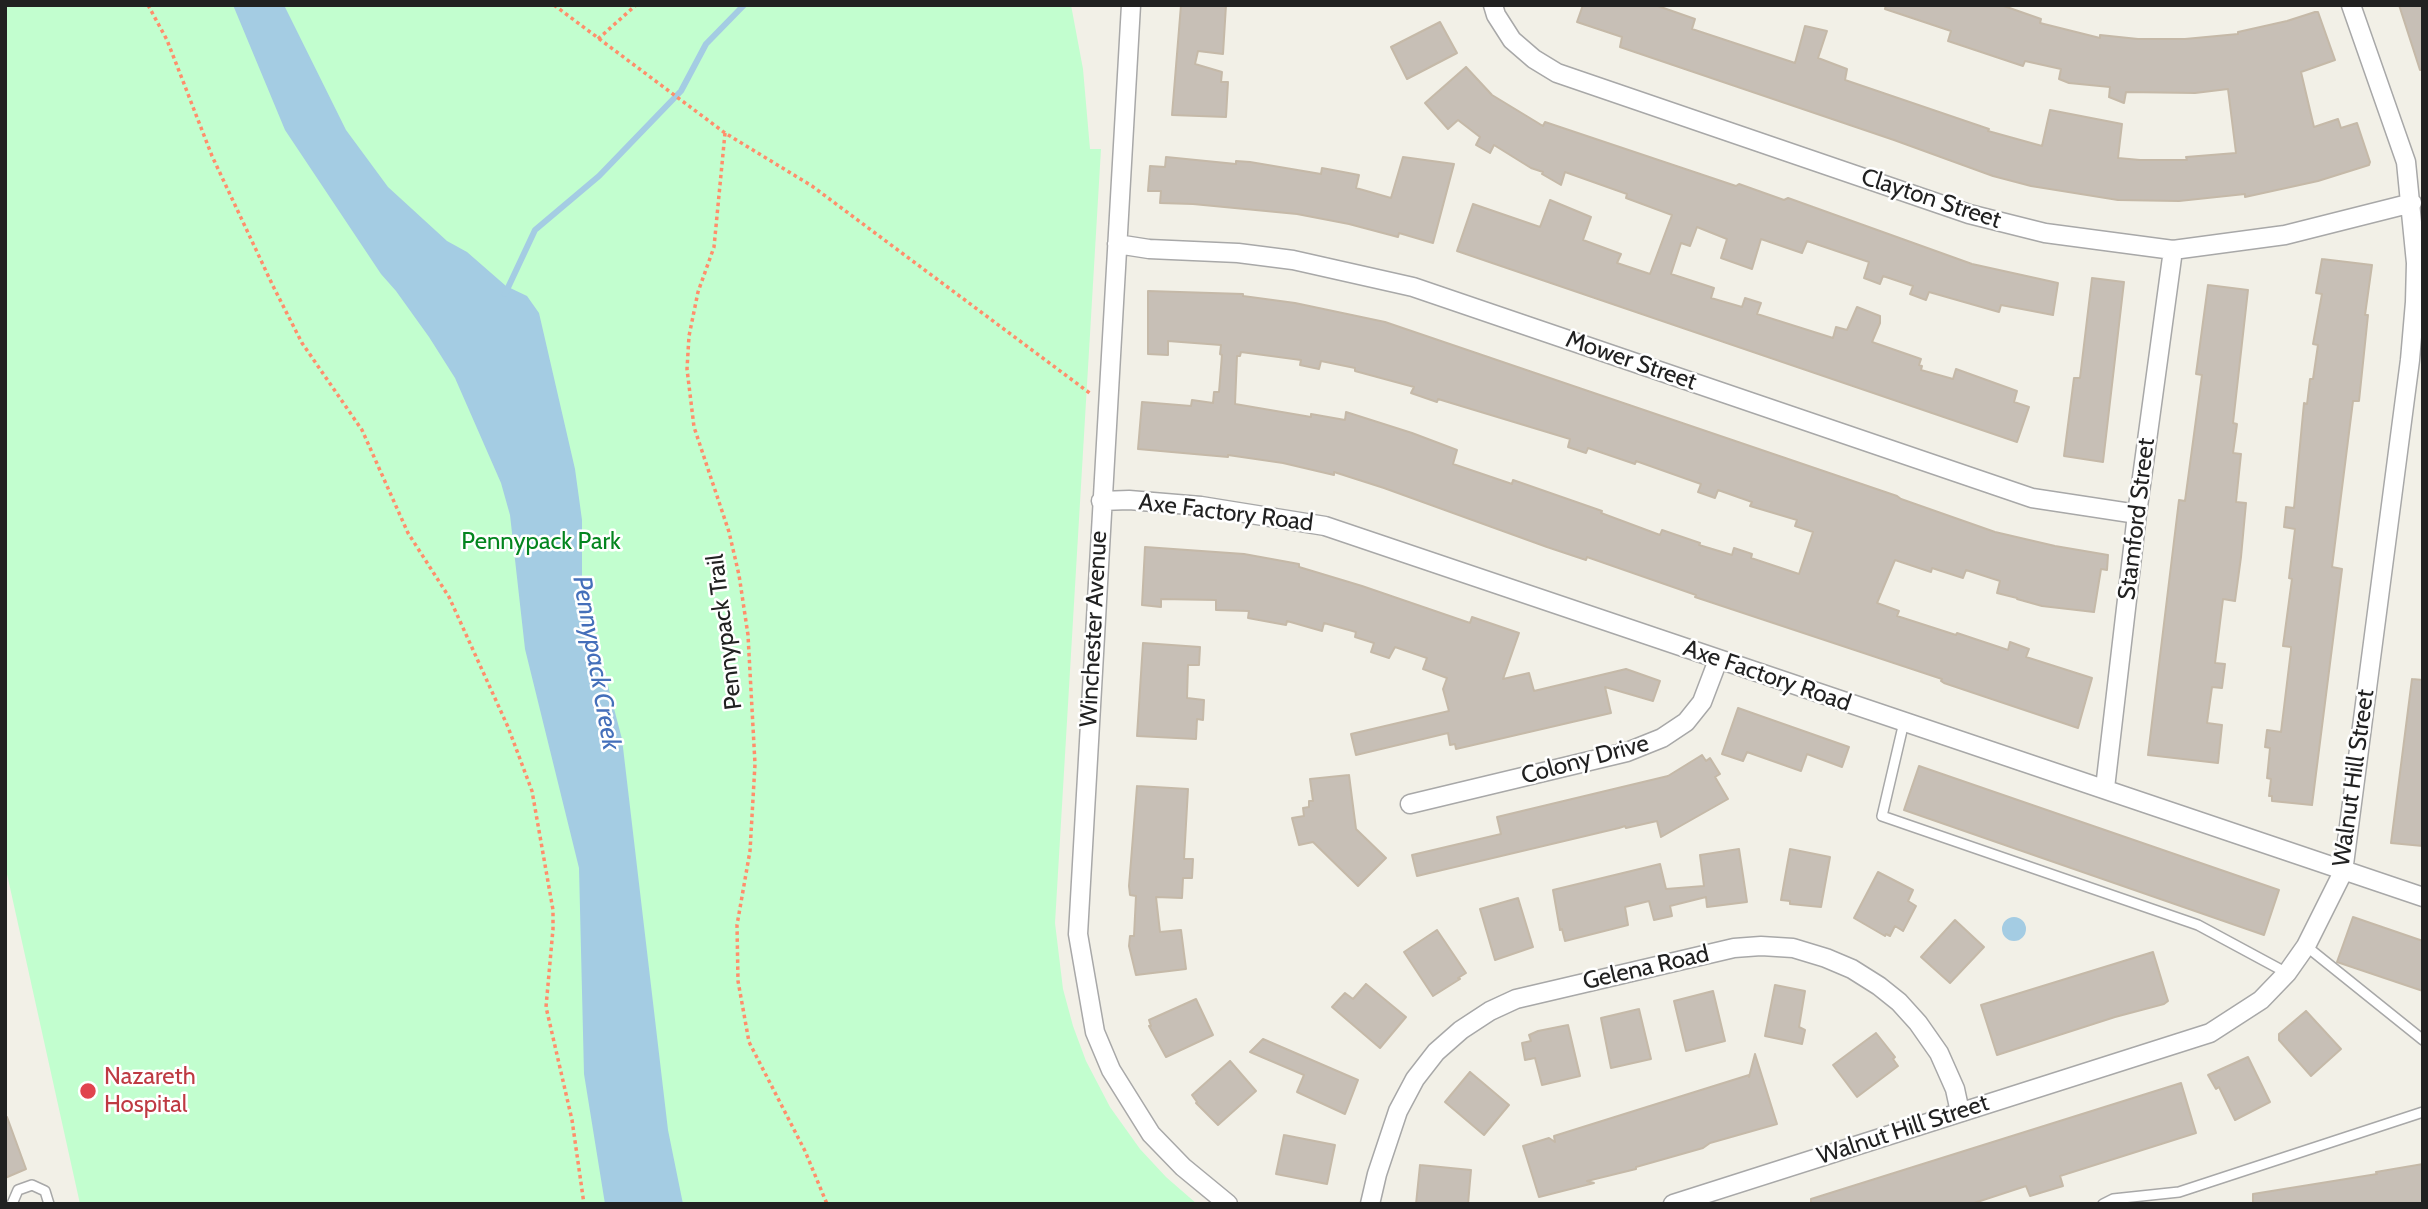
<!DOCTYPE html>
<style>
body{margin:0}
#map{position:relative;width:2428px;height:1209px;overflow:hidden;background:#f2f0e7;font-family:Cabin,sans-serif}
canvas{display:block}
.frame{position:absolute;inset:0;border:7px solid #212121;pointer-events:none}
</style>
<div id="map">
<canvas width="2428" height="1209"></canvas>
<div class="frame"></div>
</div>
<script>
const context = document.querySelector('canvas').getContext('2d');
context.lineJoin = 'round';
function fillPath(path, color) {
  context.fillStyle = color;
  context.fill(path, 'evenodd');
}
function shape(rows) {
  const path = new Path2D();
  for (const r of rows) {
    if (r.length === 3) {
      path.moveTo(r[0] + r[2], r[1]);
      path.arc(r[0], r[1], r[2], 0, 2 * Math.PI);
      continue;
    }
    path.moveTo(r[0], r[1]);
    for (let i = 2; i < r.length; i += 2) path.lineTo(r[i], r[i + 1]);
  }
  return path;
}
function strokePath(path, color, width, dash) {
  context.strokeStyle = color;
  context.lineWidth = width;
  context.lineCap = dash ? 'butt' : 'round';
  context.setLineDash(dash || []);
  context.stroke(path);
}
function label(font, color, halo, rows, align = 'center') {
  context.font = font + ' Cabin,sans-serif';
  context.lineWidth = 5;
  context.setLineDash([]);
  context.textBaseline = 'middle';
  context.strokeStyle = halo;
  context.fillStyle = color;
  for (const [text, x, y, turn = 0] of rows) {
    context.save();
    context.translate(x, y);
    context.rotate((+turn || 0) * Math.PI / 180);
    context.textAlign = isNaN(turn) ? turn : align;
    if (halo) context.strokeText(text, 0, 0);
    context.fillText(text, 0, 0);
    context.restore();
  }
}
fillPath(shape([
 [5,5,1071,5,1083,69,1090,149,1101,149,1055,923,1063,989,1073,1026,1086,1061,1110,1107,1140,1149,1166,1177,1197,1204,80,1204,5,865]
]), '#c2fecf');
fillPath(shape([
 [233,5,284,5,346,130,388,187,447,241,467,252,506,286,527,296,539,313,575,469,582,520,582,587,622,739,668,1130,683,1204,605,1204,584,1074,579,868,525,649,510,515,501,483,455,378,429,337,396,291,381,274,285,130],
 [2014,929,12]
]), '#a4cce3');
strokePath(shape([
 [505,294,535,230,599,176,681,91,706,44,744,5]
]), '#a4cce3', 6);
const building = shape([
 [1181,5,1226,5,1223,54,1198,51,1195,64,1222,72,1221,82,1228,82,1226,117,1172,115,1181,5],
 [1583,5,1655,5,1695,19,1692,29,1795,63,1805,26,1827,31,1818,58,1847,69,1845,80,1989,129,1988,131,2042,146,2050,110,2122,124,2118,158,2140,160,2187,160,2186,157,2236,153,2228,89,2195,93,2126,92,2124,103,2109,97,2110,87,2069,83,2059,79,2061,69,2025,61,2023,66,1948,41,1951,31,1885,9,1886,5,2001,5,2041,19,2040,23,2100,38,2100,35,2138,39,2185,39,2238,34,2238,32,2287,21,2315,12,2318,12,2335,60,2301,72,2314,127,2338,119,2341,128,2357,123,2370,162,2369,165,2318,181,2245,197,2245,194,2179,201,2118,200,2031,186,1993,176,1894,140,1620,47,1622,37,1577,22,1583,5],
 [2399,5,2423,5,2423,70,2420,70,2399,5],
 [1440,22,1457,53,1407,79,1391,47,1440,22],
 [1466,67,1492,95,1543,126,1545,122,1736,186,1739,184,1784,200,1788,198,1972,264,2058,283,2053,315,2001,305,1999,312,1929,292,1926,300,1910,294,1913,286,1883,276,1880,284,1864,278,1869,262,1807,241,1802,253,1761,239,1752,269,1721,258,1727,239,1697,227,1690,246,1681,243,1671,274,1714,288,1711,298,1742,307,1745,298,1761,303,1757,314,1833,338,1836,327,1847,330,1857,307,1880,316,1880,323,1872,342,1921,359,1919,365,1922,366,1921,370,1953,379,1956,369,2017,391,2014,402,2029,407,2017,442,1457,251,1473,204,1540,227,1550,200,1591,217,1583,240,1621,254,1617,263,1650,274,1672,215,1626,198,1627,194,1565,172,1561,185,1542,174,1543,172,1531,168,1494,145,1490,153,1476,145,1480,137,1458,120,1448,129,1425,103,1466,67],
 [1166,157,1236,164,1236,161,1250,162,1321,174,1322,168,1359,175,1356,188,1391,198,1403,157,1454,164,1433,243,1399,233,1398,237,1349,224,1297,214,1193,204,1160,203,1161,191,1148,191,1150,166,1165,167,1166,157],
 [2322,259,2372,265,2365,315,2368,315,2359,401,2353,401,2332,567,2342,569,2312,805,2272,801,2272,796,2269,796,2271,779,2267,778,2270,748,2265,747,2267,730,2281,732,2291,650,2291,647,2283,646,2292,579,2289,578,2295,529,2284,527,2286,507,2294,508,2304,403,2307,404,2310,379,2313,379,2318,345,2313,344,2322,294,2316,293,2322,259],
 [2092,278,2124,282,2103,462,2064,456,2074,378,2080,378,2092,278],
 [2208,285,2248,290,2233,423,2237,424,2233,453,2241,454,2236,502,2246,503,2241,557,2235,601,2223,599,2215,663,2225,664,2222,688,2212,687,2207,723,2222,725,2218,763,2148,755,2179,500,2185,501,2202,375,2196,374,2208,285],
 [1148,291,1243,294,1243,296,1295,303,1385,322,1897,496,1901,499,1995,532,2055,546,2108,555,2107,570,2101,569,2094,612,2042,606,2017,599,2017,598,1997,593,2000,581,1966,570,1963,578,1932,568,1931,572,1895,560,1877,603,1899,611,1897,616,1956,635,1957,633,2008,650,2010,642,2029,649,2026,657,2092,678,2078,728,1944,683,1941,681,1942,679,1695,597,1696,595,1587,557,1586,560,1547,547,1384,488,1334,472,1334,475,1283,463,1228,455,1228,457,1138,449,1142,402,1191,406,1192,400,1213,403,1214,392,1219,392,1222,355,1220,354,1221,345,1168,341,1168,355,1148,354,1148,291],
 [1241,352,1301,360,1300,365,1319,369,1321,361,1355,368,1355,371,1414,387,1411,393,1437,402,1438,399,1570,439,1568,447,1586,453,1588,448,1635,464,1636,461,1701,484,1698,492,1715,498,1718,490,1752,502,1750,506,1797,520,1795,526,1813,532,1799,574,1751,558,1752,554,1734,548,1732,555,1699,545,1700,543,1662,530,1660,535,1601,513,1602,511,1513,480,1512,484,1453,464,1457,450,1412,433,1346,412,1345,420,1311,414,1311,417,1235,404,1237,356,1240,356,1241,352],
 [1145,547,1244,554,1299,564,1299,567,1362,586,1470,623,1472,617,1519,633,1503,679,1529,673,1534,691,1626,669,1660,681,1653,701,1605,687,1611,713,1456,749,1455,744,1450,745,1448,733,1356,755,1351,734,1449,711,1443,689,1447,678,1423,669,1427,658,1395,647,1389,658,1371,652,1374,643,1355,637,1356,632,1324,623,1322,631,1287,621,1286,625,1248,618,1249,611,1216,610,1216,600,1161,599,1161,607,1142,605,1145,547],
 [1143,643,1200,647,1199,665,1188,665,1187,698,1204,700,1203,720,1197,719,1196,739,1137,736,1143,643],
 [2412,679,2423,680,2423,846,2391,843,2412,679],
 [1738,708,1849,747,1842,767,1807,754,1801,771,1747,752,1743,761,1722,754,1738,708],
 [1702,755,1706,761,1710,758,1720,774,1715,777,1728,799,1661,837,1657,821,1626,828,1625,826,1619,828,1417,876,1412,855,1501,834,1497,817,1668,776,1702,755],
 [1919,766,2279,890,2264,935,1904,810,1919,766],
 [1349,775,1356,829,1386,858,1358,886,1313,842,1299,845,1292,818,1304,816,1303,808,1309,807,1309,801,1313,801,1310,779,1349,775],
 [1137,786,1188,789,1184,859,1193,859,1192,878,1183,878,1182,898,1156,897,1160,932,1181,930,1186,969,1136,975,1129,946,1130,936,1134,936,1136,896,1130,895,1129,886,1137,786],
 [1739,849,1747,902,1707,907,1706,897,1670,906,1672,916,1654,920,1649,901,1625,907,1628,925,1565,941,1562,929,1560,930,1553,890,1660,864,1666,889,1704,886,1700,855,1739,849],
 [1790,849,1830,857,1821,907,1790,904,1790,901,1781,900,1790,849],
 [1878,872,1913,890,1908,901,1916,906,1903,931,1895,926,1890,936,1886,934,1885,936,1854,918,1878,872],
 [1518,898,1533,947,1495,960,1480,909,1518,898],
 [2353,917,2423,941,2423,991,2337,962,2353,917],
 [1955,920,1984,947,1950,983,1921,957,1955,920],
 [1437,930,1466,973,1458,978,1460,979,1433,996,1404,952,1437,930],
 [2153,952,2168,1001,2164,1004,2115,1017,1997,1055,1981,1005,2153,952],
 [1366,984,1406,1017,1380,1048,1332,1007,1345,993,1353,999,1366,984],
 [1775,985,1805,991,1799,1027,1805,1030,1802,1044,1765,1036,1775,985],
 [1713,991,1725,1041,1686,1051,1674,1001,1713,991],
 [1196,999,1213,1035,1166,1057,1149,1026,1151,1026,1149,1020,1196,999],
 [1639,1009,1651,1059,1611,1068,1601,1018,1639,1009],
 [2306,1011,2341,1049,2311,1076,2279,1040,2279,1034,2306,1011],
 [1568,1025,1580,1076,1542,1085,1535,1058,1525,1060,1522,1043,1531,1041,1529,1035,1538,1031,1568,1025],
 [1876,1033,1895,1057,1893,1059,1898,1066,1857,1097,1833,1065,1876,1033],
 [1263,1039,1358,1080,1345,1114,1297,1092,1304,1075,1250,1052,1263,1039],
 [1755,1054,1777,1124,1710,1143,1703,1148,1636,1167,1636,1169,1587,1181,1594,1183,1539,1197,1523,1146,1549,1138,1555,1142,1554,1136,1749,1075,1749,1077,1755,1054],
 [2248,1057,2270,1102,2235,1120,2219,1087,2216,1089,2208,1075,2248,1057],
 [1230,1061,1256,1091,1218,1125,1196,1103,1197,1102,1192,1095,1230,1061],
 [1470,1072,1509,1105,1484,1135,1445,1102,1470,1072],
 [2181,1083,2196,1133,2060,1176,2063,1186,2030,1196,2026,1186,1971,1204,1811,1204,1811,1199,2181,1083],
 [7,1117,26,1169,5,1178,5,1118,7,1117],
 [1284,1135,1335,1145,1327,1184,1276,1174,1284,1135],
 [2423,1164,2423,1204,2253,1204,2253,1194,2377,1174,2376,1172,2423,1164],
 [1420,1165,1471,1170,1468,1204,1416,1204,1420,1165]
]);
fillPath(building, '#c7bfb6');
strokePath(building, '#c5b9a8', 2);
const service = shape([
 [1904,722,1882,816,2198,925,2287,973],
 [2306,946,2423,1040],
 [12,1204,18,1190,32,1185,45,1191,49,1204],
 [2103,1204,2113,1199,2179,1192,2423,1112]
]);
const minor = shape([
 [1131,5,1078,934,1095,1032,1111,1070,1151,1134,1183,1167,1228,1204],
 [1493,5,1496,15,1512,40,1534,59,1557,73,1969,214,2045,233,2173,250,2285,235,2412,203],
 [1117,244,1149,249,1238,253,1293,260,1413,287,2032,498,2137,514],
 [1101,501,1129,500,1201,506,1325,526,2423,897],
 [2105,788,2137,514,2173,250],
 [1410,804,1627,752,1662,738,1686,722,1702,702,1718,660],
 [1370,1204,1377,1174,1398,1111,1415,1079,1436,1052,1461,1030,1490,1011,1516,999,1734,948,1761,946,1793,948,1826,958,1852,969,1879,986,1899,1002,1918,1023,1939,1053,1955,1089,1960,1112],
 [1673,1204,2210,1033,2261,1000,2287,973,2306,946,2343,872,2410,360,2415,302,2416,263,2406,162,2351,5]
]);
strokePath(service, '#a8a8a8', 12);
strokePath(minor, '#a8a8a8', 21);
strokePath(shape([
 [148,5,167,40,212,156,273,286,302,343,362,430,408,533,449,597,508,727,532,791,553,910,553,929,546,1007,572,1120,584,1204],
 [554,5,725,133,812,186,1091,394],
 [598,39,636,5],
 [725,133,714,247,698,292,689,336,687,369,694,427,729,532,739,575,748,635,755,764,750,851,737,925,738,981,749,1042,805,1151,827,1204]
]), '#ff8e6b', 3.5, [3.5, 3.5]);
strokePath(service, '#fff', 9);
strokePath(minor, '#fff', 18);
for (const [x, y, r, color] of [
 [88,1091,9,"#e0444e"]
]) {
  const dot = new Path2D();
  dot.arc(x, y, r, 0, 2 * Math.PI);
  context.fillStyle = color;
  context.fill(dot);
  strokePath(dot, '#fff', 2.5);
}
label('24px', '#212121', '#fff', [
 ["Clayton Street",1931,199,18],
 ["Mower Street",1631,361,19],
 ["Axe Factory Road",1226,513,7],
 ["Stamford Street",2137,519,-83],
 ["Winchester Avenue",1094,629,-87],
 ["Pennypack Trail",725,632,-97],
 ["Axe Factory Road",1767,676,19],
 ["Colony Drive",1585,760,-15],
 ["Walnut Hill Street",2354,778,-82],
 ["Gelena Road",1646,968,-13],
 ["Walnut Hill Street",1903,1130,-18]
]);
label('24px', '#04851f', '#fff', [
 ["Pennypack Park",541,542]
]);
label('24px', '#be3a42', '#fff', [
 ["Nazareth",104,1077],
 ["Hospital",104,1105]
], 'left');
label('italic 26px', '#446fba', '#fff', [
 ["Pennypack Creek",596,663,80]
]);
</script>
